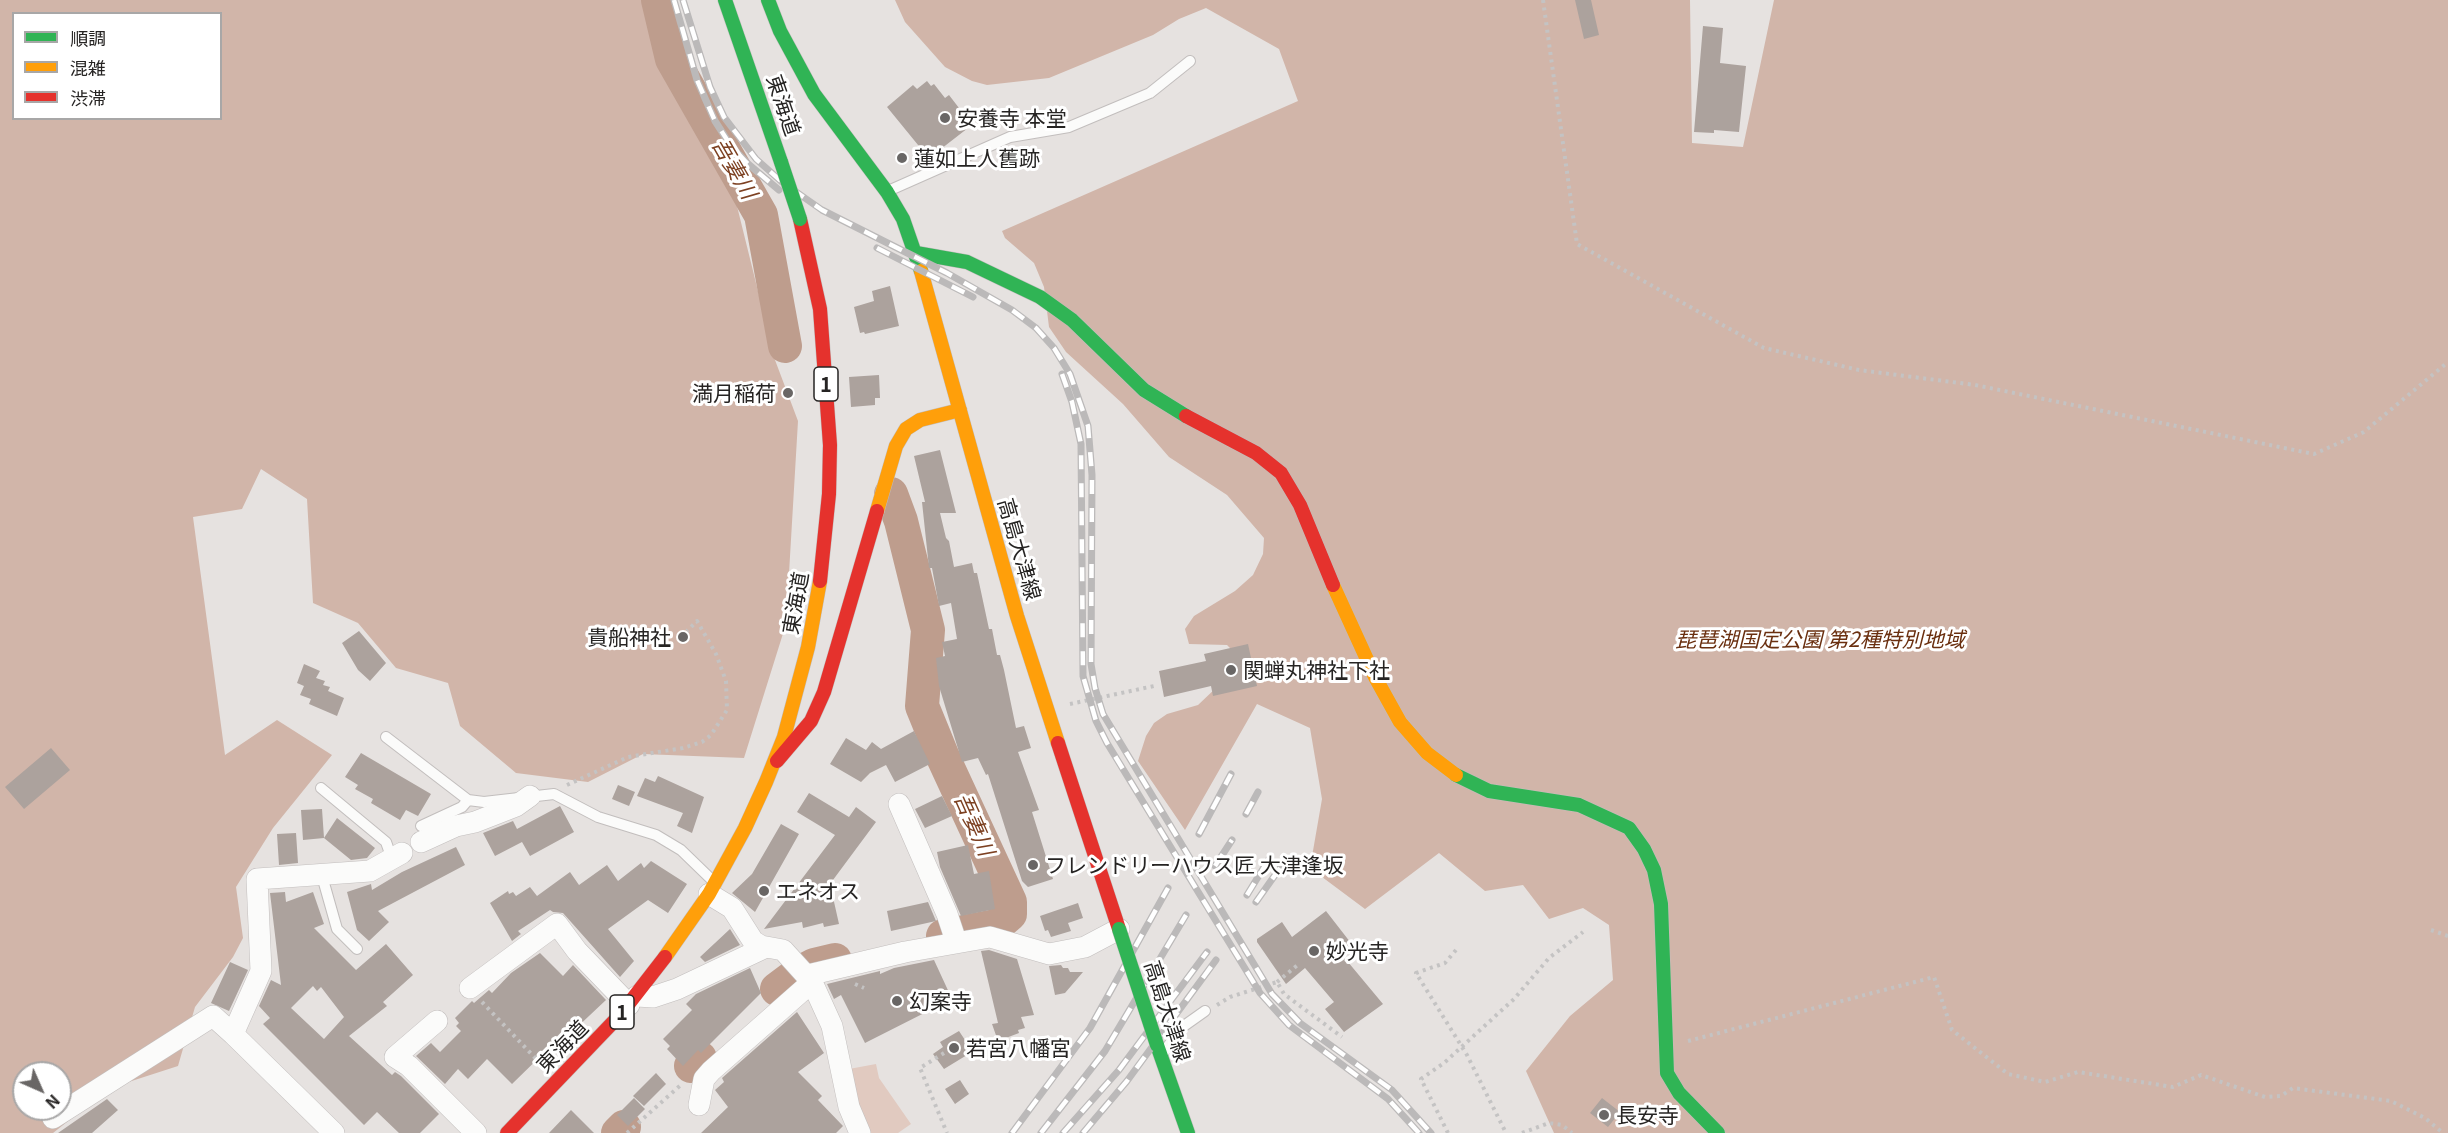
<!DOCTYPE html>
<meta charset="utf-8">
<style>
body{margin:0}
#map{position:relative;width:2448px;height:1133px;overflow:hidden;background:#e6e2e0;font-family:Georgia,"Noto Sans JP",serif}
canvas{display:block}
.legend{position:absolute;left:12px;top:12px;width:210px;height:108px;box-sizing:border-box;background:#fff;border:2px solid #a8a7a7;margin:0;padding:8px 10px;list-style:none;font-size:18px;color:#262423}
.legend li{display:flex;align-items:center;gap:12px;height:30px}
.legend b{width:30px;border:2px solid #a8a7a7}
.north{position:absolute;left:12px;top:1061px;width:60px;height:60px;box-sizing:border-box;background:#fff;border:2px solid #a8a7a7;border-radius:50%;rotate:135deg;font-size:16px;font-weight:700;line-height:24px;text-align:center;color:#262423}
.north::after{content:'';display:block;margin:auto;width:21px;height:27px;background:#696665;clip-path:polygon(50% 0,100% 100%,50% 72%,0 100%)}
</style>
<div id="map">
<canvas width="2448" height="1133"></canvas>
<ul class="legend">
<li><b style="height:8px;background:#30b455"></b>順調</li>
<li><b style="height:8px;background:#ff9f0a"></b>混雑</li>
<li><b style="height:8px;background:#e5322d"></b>渋滞</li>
</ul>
<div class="north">N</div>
</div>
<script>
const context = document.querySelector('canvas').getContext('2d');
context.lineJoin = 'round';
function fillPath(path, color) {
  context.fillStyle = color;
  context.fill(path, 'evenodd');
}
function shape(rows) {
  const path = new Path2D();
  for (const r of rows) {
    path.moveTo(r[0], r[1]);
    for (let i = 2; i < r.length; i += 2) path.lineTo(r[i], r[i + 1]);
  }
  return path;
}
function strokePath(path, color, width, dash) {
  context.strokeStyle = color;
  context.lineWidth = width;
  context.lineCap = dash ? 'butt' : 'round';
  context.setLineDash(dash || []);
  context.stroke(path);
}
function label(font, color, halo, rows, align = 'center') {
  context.font = font + ' Georgia,"Noto Sans JP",serif';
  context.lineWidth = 6;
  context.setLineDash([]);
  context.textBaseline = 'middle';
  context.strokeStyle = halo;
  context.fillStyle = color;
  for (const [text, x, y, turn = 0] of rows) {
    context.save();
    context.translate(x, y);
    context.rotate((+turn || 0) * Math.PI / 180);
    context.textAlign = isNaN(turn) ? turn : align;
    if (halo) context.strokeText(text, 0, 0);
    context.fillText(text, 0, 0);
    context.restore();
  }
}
fillPath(shape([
 [876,1064,879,1078,911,1124,898,1133,869,1133,857,1105,849,1069]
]), '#e1cac0');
fillPath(shape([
 [0,0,642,0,656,58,734,194,775,360,798,421,786,624,744,758,643,754,588,782,516,773,460,726,448,683,396,668,358,623,313,603,307,499,261,469,242,509,193,517,225,755,277,720,332,755,273,828,236,887,243,938,233,957,195,1007,178,1066,110,1088,53,1133,0,1133],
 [14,14,220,14,220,118,14,118],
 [24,1073,60,1073,60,1109,24,1109],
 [895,0,1690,0,1692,143,1743,147,1774,0,2448,0,2448,1133,1554,1133,1526,1071,1570,1016,1613,980,1609,925,1583,908,1549,919,1523,885,1485,891,1439,853,1365,909,1310,868,1322,799,1310,728,1257,704,1185,830,1138,761,1146,736,1154,723,1167,714,1198,705,1238,667,1232,650,1227,645,1189,644,1185,629,1194,616,1235,591,1253,575,1263,554,1264,538,1227,495,1169,457,1123,404,1066,352,1049,327,1044,287,1034,263,1005,238,1002,231,1298,101,1279,49,1206,8,1179,19,1153,35,1049,78,987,85,972,81,945,67,905,22]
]), '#d1b5a9');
strokePath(shape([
 [658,0,672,59,761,215,785,346],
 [891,494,901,521,928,630,922,706,942,755,1010,902,1010,914,996,926,943,936],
 [777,989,797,974,814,965,835,960],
 [691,1066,700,1058],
 [618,1133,624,1127]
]), '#be9d8d', 34);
fillPath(shape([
 [1575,0,1591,0,1599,35,1584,39],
 [1703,26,1723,28,1720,63,1746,66,1739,132,1714,130,1714,133,1694,132],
 [927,81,931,86,934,84,945,98,949,95,969,121,966,124,968,128,937,152,927,156,887,107,913,85,917,89],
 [890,286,899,326,865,334,864,332,860,333,854,307,874,301,872,291],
 [879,375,880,398,875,398,875,405,851,407,849,377],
 [940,450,956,513,940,513,946,538,949,541,954,567,972,563,974,573,977,573,989,629,992,629,997,655,1000,655,1004,670,1016,728,1024,726,1031,748,1018,752,1039,810,1032,812,1053,879,1028,887,1022,881,988,774,986,775,978,758,962,762,939,686,936,658,945,656,942,642,957,639,951,603,939,606,932,568,929,568,922,502,925,502,914,456],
 [359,631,386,663,370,681,358,670,342,643],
 [1248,644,1257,686,1213,696,1211,686,1164,697,1159,671,1206,661,1204,654],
 [304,664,320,671,316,678,325,681,323,685,330,687,328,691,344,698,337,716,309,704,311,699,300,695,304,686,297,683],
 [914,731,930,764,895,782,886,765,870,773,861,782,830,764,846,738,866,750,872,742,881,749],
 [51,748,70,770,24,809,5,787],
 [361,753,431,794,418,816,406,810,400,820,371,803,373,799,355,789,358,785,345,777],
 [658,776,704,797,692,833,677,826,683,813,637,796,645,778,655,782],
 [618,785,635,792,629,806,612,799],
 [809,793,849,817,856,807,876,822,830,884,839,924,824,927,823,923,803,928,802,922,764,929,835,835,797,812],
 [942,796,952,816,925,828,915,809],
 [560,806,574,832,530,856,522,842,495,856,483,833,513,821,517,829],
 [322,809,324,838,337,818,375,848,367,858,351,860,324,838,303,840,301,810],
 [781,824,799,834,755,912,732,893,752,874],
 [296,833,298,863,279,865,277,834],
 [968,845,974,874,989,871,995,909,961,916,940,867,937,852],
 [456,847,465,865,378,911,389,922,369,941,357,930,347,892,371,884,372,890,402,872],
 [651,861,687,884,668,913,648,900,608,929,634,961,620,977,563,913,553,912,550,910,518,931,521,934,512,941,490,903,508,891,509,894,513,892,516,896,530,887,537,896,570,872,579,885,607,865,618,881,641,863,644,868],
 [285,892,286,902,313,892,324,924,314,928,356,970,386,944,413,975,383,1002,387,1006,349,1036,392,1075,395,1072,401,1076,439,1114,420,1133,399,1133,377,1112,364,1125,263,1024,270,1018,259,1006,271,980,281,985,270,893],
 [313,986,317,991,321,987,344,1017,324,1039,291,1008],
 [928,902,936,921,891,931,887,911],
 [1078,903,1083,918,1068,923,1071,931,1051,937,1048,930,1045,931,1040,916],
 [1326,911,1354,947,1343,956,1383,1004,1344,1032,1325,1009,1334,1002,1305,968,1286,984,1257,942,1257,939,1282,922,1292,937],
 [730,929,740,945,705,962,700,957],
 [989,950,1017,959,1034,1015,1021,1017,1025,1028,1018,1030,1019,1033,998,1041,992,1024,998,1023,981,951],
 [540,953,563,976,573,965,606,1000,556,1047,553,1044,512,1084,487,1059,468,1079,458,1069,445,1084,416,1056,431,1043,440,1052,461,1031,456,1026,459,1023,455,1018,472,1001,474,1003,489,990,492,993,511,973],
 [934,960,952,999,865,1043,841,995,834,999,827,984,880,971,880,974,894,968],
 [230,962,248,970,229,1011,211,1003],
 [1061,965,1063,968,1068,968,1070,972,1083,972,1065,993,1055,995,1049,966],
 [750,968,761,993,701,1053,698,1050,683,1066,667,1049,670,1046,663,1039,692,1010,686,1004,696,994],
 [797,1012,824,1053,798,1072,822,1096,818,1100,843,1126,836,1133,701,1133,728,1107,715,1090,724,1082,722,1078],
 [959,1031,971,1049,965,1053,967,1055,944,1069,933,1054,943,1047,940,1042],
 [656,1073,666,1084,644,1106,633,1096],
 [960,1080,969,1094,955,1104,945,1089],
 [634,1098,645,1109,628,1126,617,1115],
 [1602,1098,1620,1112,1608,1127,1590,1113],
 [107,1099,118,1110,92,1133,58,1133],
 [571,1110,594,1133,549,1133]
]), '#aca29d');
const lane = shape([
 [888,191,1010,137,1069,127,1150,93,1190,61],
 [386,737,468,800,484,802,554,794,598,817,656,835,681,850,713,881],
 [321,788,386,842,392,859],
 [421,826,462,807,468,800],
 [322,876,337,929,357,949],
 [1164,1052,1181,1028,1205,1011]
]);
const street = shape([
 [899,804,947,914,956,941],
 [421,842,456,826,475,822,516,806,530,796],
 [709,894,732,908,753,941,761,946,783,950,812,982,832,1026,849,1107,860,1133],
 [808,975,905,952,990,937,1049,954,1085,947,1119,929],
 [470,988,557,924,577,951,629,1005],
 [637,996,653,997,677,989,766,947],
 [437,1021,395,1057,409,1066,476,1133],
 [233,1034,261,971,257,879,370,871,402,853],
 [699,1105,704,1079,711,1071,812,982],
 [53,1118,213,1016,233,1034,334,1133]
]);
const fast = shape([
 [725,0,781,162],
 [768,0,780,31,814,94,887,192,903,219,921,271],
 [916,253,967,262,1040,297,1072,320,1144,390,1186,416],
 [1456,775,1489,791,1579,805,1629,828,1644,849,1654,870,1661,904,1667,1073,1679,1093,1718,1133],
 [1157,1045,1188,1133]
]);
const slow = shape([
 [921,271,1017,616,1058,743],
 [877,511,896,446,906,429,920,420,960,410],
 [1333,585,1375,677,1400,722,1427,753,1456,775],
 [665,957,709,894,745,828,766,782,784,737,808,647,820,581]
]);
const jam = shape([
 [800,219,820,309,830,445,829,494,820,581],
 [1186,416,1256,453,1281,473,1300,505,1333,585],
 [1058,743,1119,929],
 [777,761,811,721,824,692,877,511],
 [507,1133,620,1015,665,957]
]);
strokePath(lane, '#c2bebd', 12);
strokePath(street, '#c2bebd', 22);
strokePath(fast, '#c2bebd', 15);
strokePath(slow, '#c2bebd', 15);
strokePath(jam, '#c2bebd', 15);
strokePath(shape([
 [1543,0,1577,244,1764,348,1859,370,1975,385,2314,454,2364,432,2448,362],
 [1070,704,1154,686],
 [567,785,628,757,683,748,702,742,711,735,727,710,726,681,716,654,697,621,687,631],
 [2431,930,2448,936],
 [1456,950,1445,963,1416,973,1467,1055,1506,1133],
 [1277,982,1300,963],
 [855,984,864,988],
 [482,1002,539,1062],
 [1217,1005,1230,997,1277,982,1284,994,1342,1037],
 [1688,1041,1934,977,1952,1030,2008,1074,2045,1082,2078,1072,2173,1087,2201,1075,2265,1097,2281,1096,2293,1088,2391,1101,2425,1118,2443,1133],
 [944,1053,920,1068,947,1133],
 [627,1133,682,1084],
 [1448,1133,1421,1079,1444,1063,1514,999,1549,958,1583,932],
 [1522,1133,1549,1123,1562,1125,1572,1133]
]), '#c4c3c3', 4, [3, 4.5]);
strokePath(lane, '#fbfbfa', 10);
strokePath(street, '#fbfbfa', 21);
strokePath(fast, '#30b455', 14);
strokePath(slow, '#ff9f0a', 14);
strokePath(jam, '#e5322d', 14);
const rail = shape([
 [674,0,697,80,715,121,731,146,747,163,779,190],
 [683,0,710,87,724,117,756,159,782,182,822,210,947,273,1012,310,1036,328,1054,348,1070,374,1088,426,1092,475,1091,664,1095,688,1103,714,1272,994,1300,1023,1392,1090,1431,1133],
 [877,248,973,297],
 [1062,374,1072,402,1081,444,1083,676,1096,721,1107,743,1260,993,1289,1025,1388,1099,1419,1133],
 [1246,814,1258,792],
 [1199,834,1231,774],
 [1215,866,1232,840],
 [1247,895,1269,859],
 [1256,902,1280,868],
 [1012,1133,1090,1028,1168,888],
 [1041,1133,1105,1051,1186,915],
 [1063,1133,1119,1070,1207,952],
 [1083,1133,1127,1081,1216,960]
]);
strokePath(rail, '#bbb9b9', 7);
strokePath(rail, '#fff', 4.5, [14]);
const fastBridge = shape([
 [781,162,800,219],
 [1119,929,1157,1045]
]);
strokePath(fastBridge, '#c2bebd', 15, []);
strokePath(fastBridge, '#30b455', 14);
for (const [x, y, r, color] of [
 [945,118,6,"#696665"],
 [902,158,6,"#696665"],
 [788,393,6,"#696665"],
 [683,637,6,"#696665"],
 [1231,670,6,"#696665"],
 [1033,865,6,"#696665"],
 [764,891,6,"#696665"],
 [1314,951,6,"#696665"],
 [897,1001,6,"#696665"],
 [954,1048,6,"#696665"],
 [1604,1115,6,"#696665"]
]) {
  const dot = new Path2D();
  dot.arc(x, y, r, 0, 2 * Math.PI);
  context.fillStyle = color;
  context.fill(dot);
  strokePath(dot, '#fff', 2);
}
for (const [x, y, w] of [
 [826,384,24],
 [622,1012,24]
]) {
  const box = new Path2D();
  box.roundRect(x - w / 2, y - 17, w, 34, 4.5);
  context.fillStyle = '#fff';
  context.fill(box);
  strokePath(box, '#262423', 1.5);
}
label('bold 20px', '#262423', null, [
 ["1",826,384],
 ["1",622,1012]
]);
label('21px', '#262423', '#fff', [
 ["東海道",784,105,71],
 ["高島大津線",1020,549,74],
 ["東海道",795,603,-80],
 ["高島大津線",1168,1011,72],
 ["東海道",562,1046,-46]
]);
label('21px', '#262423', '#fff', [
 ["安養寺 本堂",957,118],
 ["蓮如上人舊跡",914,158],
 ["満月稲荷",776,393,"right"],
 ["貴船神社",671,637,"right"],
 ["関蝉丸神社下社",1243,670],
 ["フレンドリーハウス匠 大津逢坂",1045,865],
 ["エネオス",776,891],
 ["妙光寺",1326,951],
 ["幻案寺",909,1001],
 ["若宮八幡宮",966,1048],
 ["長安寺",1616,1115]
], 'left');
label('italic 21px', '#6a2f0f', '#fff', [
 ["琵琶湖国定公園 第2種特別地域",1820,639]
]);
label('italic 22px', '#7d4122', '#fff', [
 ["吾妻川",735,168,60],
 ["吾妻川",975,824,66]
]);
</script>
